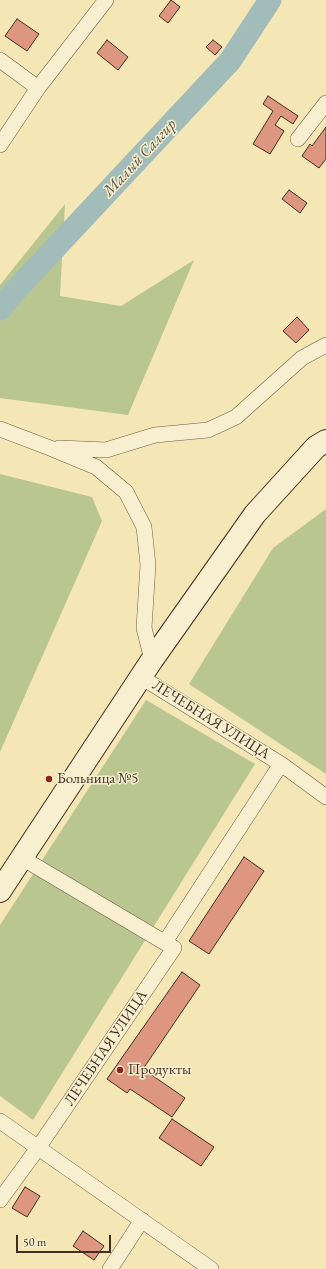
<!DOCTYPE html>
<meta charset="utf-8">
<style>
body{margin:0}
#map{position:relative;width:326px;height:1269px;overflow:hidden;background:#f5e6b6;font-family:"EB Garamond",serif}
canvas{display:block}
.scale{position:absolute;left:16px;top:1235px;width:95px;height:18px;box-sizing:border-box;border:2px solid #402e21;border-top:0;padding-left:5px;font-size:12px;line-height:14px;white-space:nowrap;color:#402e21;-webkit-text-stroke:3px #f8efd0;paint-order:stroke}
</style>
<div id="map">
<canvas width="326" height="1269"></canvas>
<div class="scale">50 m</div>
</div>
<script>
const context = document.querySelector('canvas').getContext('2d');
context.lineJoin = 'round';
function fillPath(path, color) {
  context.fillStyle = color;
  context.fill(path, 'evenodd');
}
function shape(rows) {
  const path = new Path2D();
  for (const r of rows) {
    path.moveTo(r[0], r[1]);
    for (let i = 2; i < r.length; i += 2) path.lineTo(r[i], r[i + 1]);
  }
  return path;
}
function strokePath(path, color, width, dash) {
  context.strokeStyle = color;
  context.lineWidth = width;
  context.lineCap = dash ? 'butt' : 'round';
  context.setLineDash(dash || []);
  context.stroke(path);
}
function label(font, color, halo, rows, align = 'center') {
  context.font = font + ' "EB Garamond",serif';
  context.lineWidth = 3;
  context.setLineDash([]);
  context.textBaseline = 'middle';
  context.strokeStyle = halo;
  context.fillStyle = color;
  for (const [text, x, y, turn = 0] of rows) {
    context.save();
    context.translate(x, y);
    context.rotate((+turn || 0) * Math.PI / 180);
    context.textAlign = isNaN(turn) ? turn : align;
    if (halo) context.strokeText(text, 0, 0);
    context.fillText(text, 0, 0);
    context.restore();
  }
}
fillPath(shape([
 [65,204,60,296,121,306,194,260,128,415,0,398,0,285],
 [0,474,92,497,102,521,0,752],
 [326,509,326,774,189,684,273,548],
 [146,700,255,764,33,1120,0,1096,0,925]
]), '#bac690');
strokePath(shape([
 [0,309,13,293,230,61,270,0]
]), '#a2bdb9', 23);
const building = shape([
 [171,0,180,7,168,23,159,16,171,0],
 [17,19,39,34,27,51,5,36,17,19],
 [107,40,128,57,118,70,97,53,107,40],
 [213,40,222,47,215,55,206,47,213,40],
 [268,96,298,116,293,124,281,116,275,125,284,131,270,154,253,144,273,111,263,104,268,96],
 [326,127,326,159,319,168,302,156,310,144,312,146,326,127],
 [289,190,307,203,300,213,282,199,289,190],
 [297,317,309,330,296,343,283,331,297,317],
 [244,857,264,871,209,954,189,941,244,857],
 [182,972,200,985,143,1069,185,1098,172,1117,130,1089,127,1093,107,1079,182,972],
 [172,1119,214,1147,201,1166,159,1138,172,1119],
 [25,1187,40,1196,27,1217,12,1208,25,1187],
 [83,1231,104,1246,94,1260,73,1246,83,1231]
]);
fillPath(building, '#dd967f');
strokePath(building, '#402e21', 1);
const street = shape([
 [0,60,38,88],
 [298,139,326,103],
 [0,145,38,88,106,0],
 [0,429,50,448,96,467,126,492,144,527,148,565,144,628,152,660],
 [59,448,106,450,155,435,208,430,236,417,302,358,326,345],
 [141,677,281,764,326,797],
 [165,942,281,764],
 [0,1121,211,1269],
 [0,1200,38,1148,174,948,22,858],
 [110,1269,142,1220]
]);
const secondary = shape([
 [0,891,152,660,255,514,316,447,326,441]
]);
strokePath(street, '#6d5c46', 16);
strokePath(secondary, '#402e21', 24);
strokePath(street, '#f8efd0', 15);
strokePath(secondary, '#f8efd0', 22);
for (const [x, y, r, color] of [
 [49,779,4,"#8f2418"],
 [120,1070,4,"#8f2418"]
]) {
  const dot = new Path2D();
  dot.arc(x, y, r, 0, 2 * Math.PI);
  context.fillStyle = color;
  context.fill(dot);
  strokePath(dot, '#f8efd0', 1.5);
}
label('15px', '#402e21', '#f8efd0', [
 ["ЛЕЧЕБНАЯ УЛИЦА",211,720,32],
 ["ЛЕЧЕБНАЯ УЛИЦА",106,1048,-56]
]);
label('15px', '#402e21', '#f8efd0', [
 ["Больница №5",57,779],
 ["Продукты",128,1070]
], 'left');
label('italic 16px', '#585247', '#f8efd0', [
 ["Малый Салгир",140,158,-47]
]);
</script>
